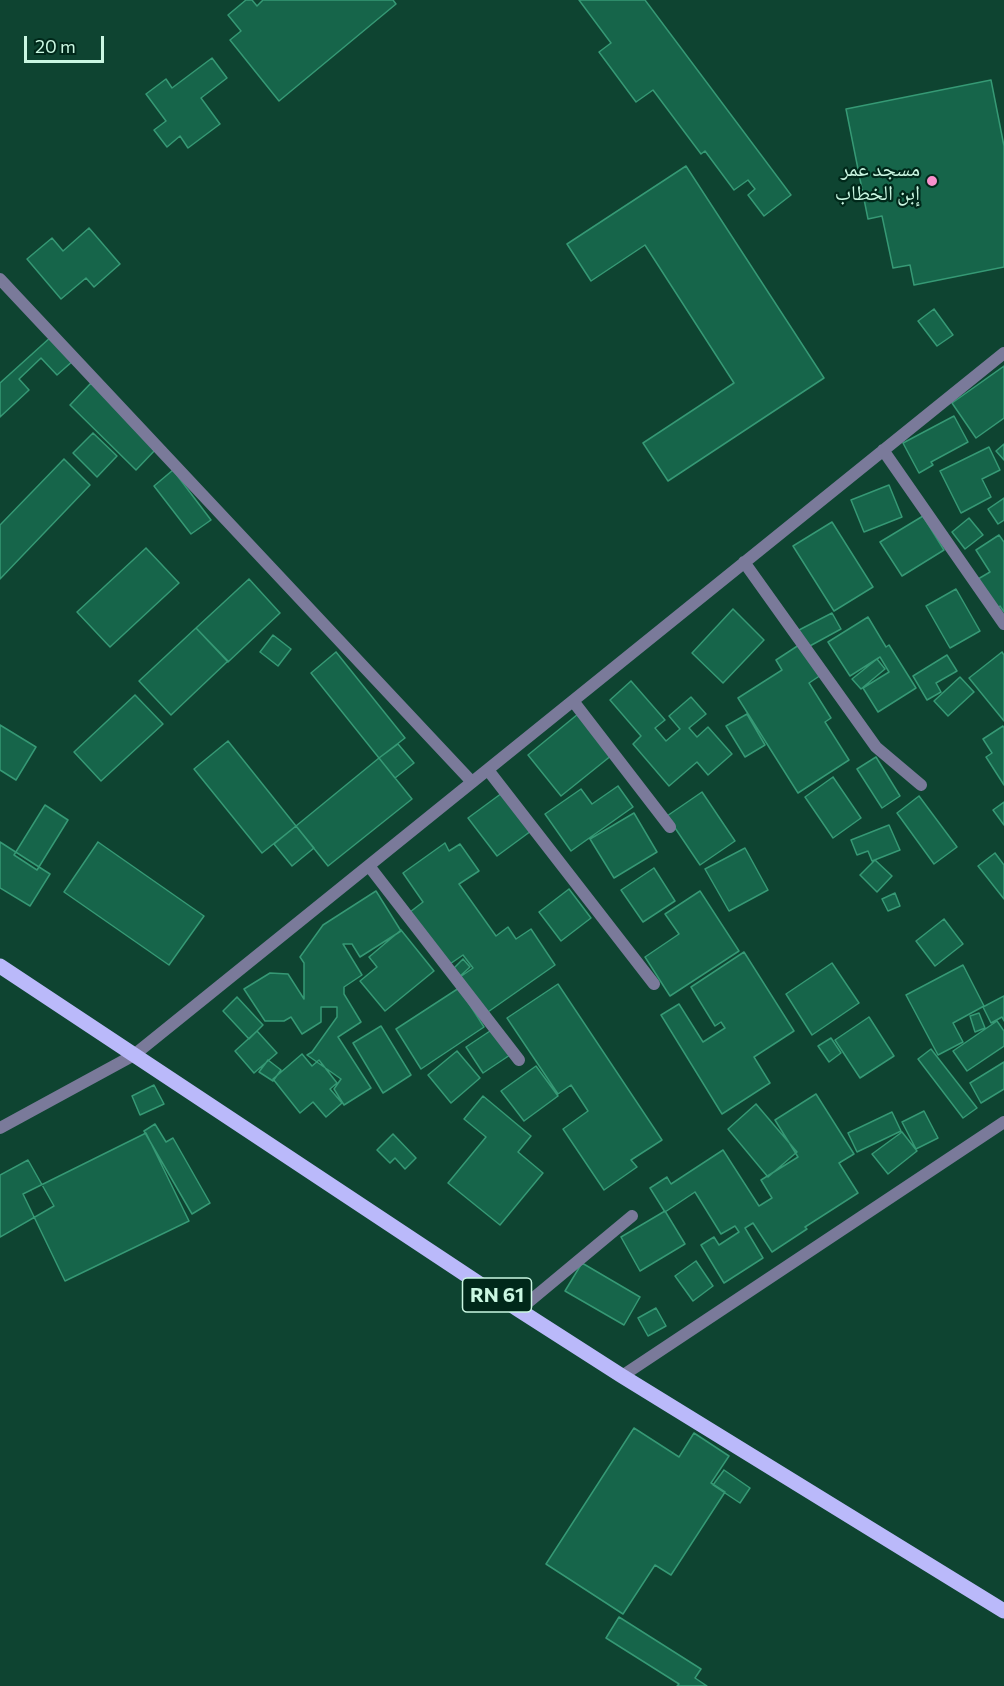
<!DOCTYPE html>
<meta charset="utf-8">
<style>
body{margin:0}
#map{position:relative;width:1004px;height:1686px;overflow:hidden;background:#0e4431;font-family:Commissioner,sans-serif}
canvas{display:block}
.scale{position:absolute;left:24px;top:36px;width:80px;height:27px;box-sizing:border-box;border:3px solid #caf7e2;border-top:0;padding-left:8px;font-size:18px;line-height:21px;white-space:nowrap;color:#caf7e2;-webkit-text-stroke:4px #00281a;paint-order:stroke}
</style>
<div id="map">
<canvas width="1004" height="1686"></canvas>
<div class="scale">20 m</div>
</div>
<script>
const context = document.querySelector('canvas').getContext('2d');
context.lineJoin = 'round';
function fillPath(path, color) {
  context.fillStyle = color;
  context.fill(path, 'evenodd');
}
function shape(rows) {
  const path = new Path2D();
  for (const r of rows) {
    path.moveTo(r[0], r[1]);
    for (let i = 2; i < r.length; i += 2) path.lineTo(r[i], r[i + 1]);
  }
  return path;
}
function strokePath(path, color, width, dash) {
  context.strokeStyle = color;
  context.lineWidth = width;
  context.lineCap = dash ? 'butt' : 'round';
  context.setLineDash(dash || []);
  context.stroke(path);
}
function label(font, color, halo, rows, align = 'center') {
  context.font = font + ' Commissioner,"Noto Naskh Arabic",sans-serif';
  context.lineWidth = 4.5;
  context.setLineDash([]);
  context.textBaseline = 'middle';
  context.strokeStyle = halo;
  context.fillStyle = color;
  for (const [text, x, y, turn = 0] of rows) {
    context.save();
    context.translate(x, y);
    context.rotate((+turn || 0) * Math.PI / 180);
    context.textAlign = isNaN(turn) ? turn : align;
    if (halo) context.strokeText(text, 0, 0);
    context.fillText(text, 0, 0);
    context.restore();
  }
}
const building = shape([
 [246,0,252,0,257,6,263,0,393,0,396,4,279,101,230,40,241,31,228,15,246,0],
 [579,0,645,0,791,195,764,216,748,195,755,189,748,180,734,190,705,151,701,154,653,90,636,102,599,52,611,43,579,0],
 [212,58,227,78,201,98,220,124,188,148,180,136,167,147,154,130,166,121,146,94,166,79,172,88,212,58],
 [991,80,1004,146,1004,267,914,285,910,265,893,268,882,216,868,219,846,109,991,80],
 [686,166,824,378,668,481,643,443,734,383,645,245,591,281,567,244,686,166],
 [89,228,120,264,94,287,86,278,61,299,27,259,52,238,63,251,89,228],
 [934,309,953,335,937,346,918,321,934,309],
 [52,336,74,360,57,375,41,358,19,379,29,390,0,417,0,383,52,336],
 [1004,366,1004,418,976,438,952,403,1004,366],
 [91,383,157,448,136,470,70,405,91,383],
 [954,416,968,442,931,462,933,465,919,473,903,443,954,416],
 [93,433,117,456,97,477,73,453,93,433],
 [1004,444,1004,460,996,451,1004,444],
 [989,447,1000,470,982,479,991,497,961,513,940,471,989,447],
 [64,459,90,485,0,579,0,525,64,459],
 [173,470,211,520,191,534,154,486,173,470],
 [889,485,902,517,864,532,851,500,889,485],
 [1004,498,1004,520,998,524,988,509,1004,498],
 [923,516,944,550,902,576,880,542,923,516],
 [969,518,983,535,965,549,952,532,969,518],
 [832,522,873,587,834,611,793,546,832,522],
 [999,535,1004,542,1004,612,1000,606,997,608,978,579,990,572,976,550,999,535],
 [146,548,179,583,110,647,77,612,146,548],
 [249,579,280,613,228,662,196,628,249,579],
 [956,589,980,631,950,648,926,606,956,589],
 [733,609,764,640,723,683,692,653,733,609],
 [832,613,841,629,808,647,799,630,832,613],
 [868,617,886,647,889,645,916,688,878,712,863,688,889,672,880,657,850,676,828,642,868,617],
 [196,628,228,661,171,715,139,681,196,628],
 [273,635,291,649,278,666,260,652,273,635],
 [802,643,821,675,809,683,831,718,825,722,849,760,798,793,738,698,782,670,776,660,802,643],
 [336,652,405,738,379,758,311,673,336,652],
 [1002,652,1004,655,1004,721,969,678,1002,652],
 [947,655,957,671,936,683,941,692,927,700,913,676,947,655],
 [877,659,885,669,861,689,852,679,877,659],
 [960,677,974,692,948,716,934,701,960,677],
 [631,681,665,720,655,728,666,741,680,729,669,716,691,697,706,714,689,728,697,737,708,727,732,754,708,775,697,762,669,786,633,744,641,736,610,700,631,681],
 [135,695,163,724,101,781,74,752,135,695],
 [578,714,612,755,561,796,528,755,578,714],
 [747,714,765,745,745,757,726,726,747,714],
 [0,725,36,747,16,780,0,770,0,725],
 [1003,726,1004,728,1004,785,986,757,992,753,983,739,1003,726],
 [228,741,296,826,262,853,194,769,228,741],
 [398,744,414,763,395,778,379,758,398,744],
 [876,757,900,796,882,808,857,769,876,757],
 [379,758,412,799,328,866,296,826,379,758],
 [833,777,861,818,833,838,805,797,833,777],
 [618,786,633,807,571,851,545,814,581,789,592,804,618,786],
 [702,792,735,841,700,865,667,816,702,792],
 [502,793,531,831,497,856,468,818,502,793],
 [919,796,957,847,934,864,897,813,919,796],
 [1004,802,1004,825,993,810,1004,802],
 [45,805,68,820,37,870,14,855,45,805],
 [634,813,657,852,614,878,590,839,634,813],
 [889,825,900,850,872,861,868,851,857,855,851,840,889,825],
 [296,826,314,848,292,866,274,844,296,826],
 [0,842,50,874,30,906,0,888,0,842],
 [98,842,204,916,169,965,64,892,98,842],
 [445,843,449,851,460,844,479,871,459,884,496,936,508,927,516,939,531,929,555,965,485,1014,460,977,473,968,463,955,447,966,410,912,423,902,403,873,445,843],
 [745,848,768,890,729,911,705,869,745,848],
 [995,853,1004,865,1004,899,978,866,995,853],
 [875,860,892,876,877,892,860,875,875,860],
 [654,868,675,901,643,922,621,890,654,868],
 [569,889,591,918,561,941,539,912,569,889],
 [376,891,401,931,360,957,352,944,343,944,362,975,344,987,344,994,361,1022,338,1037,371,1088,344,1105,334,1089,341,1079,307,1055,312,1052,337,1017,337,1007,321,1007,321,1022,302,1034,291,1017,284,1021,265,1021,244,989,270,973,288,974,304,999,304,963,300,957,323,925,376,891],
 [700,891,739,951,670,996,645,957,679,934,665,914,700,891],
 [895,893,900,906,888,911,882,899,895,893],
 [944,919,963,944,935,966,916,941,944,919],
 [401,930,434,971,385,1011,360,981,377,967,369,957,401,930],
 [744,952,794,1031,754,1057,770,1083,722,1114,661,1015,679,1004,703,1042,725,1028,721,1022,715,1026,691,987,744,952],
 [463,959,470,967,459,977,452,970,463,959],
 [832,963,859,1003,812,1035,786,994,832,963],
 [963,965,984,1006,953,1023,963,1042,938,1055,906,995,963,965],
 [558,984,662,1140,631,1160,637,1167,604,1190,563,1129,588,1111,571,1085,558,1094,507,1018,558,984],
 [459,988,484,1027,421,1069,396,1029,459,988],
 [1004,996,1004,1021,1002,1017,991,1023,983,1007,1004,996],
 [237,997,263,1025,249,1039,223,1011,237,997],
 [979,1013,985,1028,975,1032,970,1016,979,1013],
 [869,1017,894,1056,860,1078,835,1040,869,1017],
 [997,1021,1004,1031,1004,1046,967,1071,953,1051,997,1021],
 [381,1026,411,1075,383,1093,353,1043,381,1026],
 [493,1029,510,1055,483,1073,466,1047,493,1029],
 [257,1031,277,1053,254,1073,235,1051,257,1031],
 [831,1038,841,1053,829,1062,818,1046,831,1038],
 [931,1049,977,1108,963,1118,918,1059,931,1049],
 [457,1051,480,1078,451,1103,428,1075,457,1051],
 [302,1054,312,1066,319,1060,337,1083,330,1089,342,1103,326,1117,313,1102,300,1113,273,1079,302,1054],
 [268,1060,281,1070,273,1081,259,1072,268,1060],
 [1004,1062,1004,1089,981,1103,970,1083,1004,1062],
 [536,1066,558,1096,524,1121,501,1091,536,1066],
 [154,1085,164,1104,140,1115,132,1096,154,1085],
 [816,1094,854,1154,839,1163,858,1193,805,1227,807,1229,772,1252,753,1223,745,1228,763,1258,724,1283,701,1245,714,1237,719,1245,739,1232,735,1226,721,1234,695,1192,665,1212,650,1188,667,1177,671,1184,723,1150,759,1206,772,1198,761,1180,798,1157,775,1120,816,1094],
 [483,1096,531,1136,518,1152,543,1173,500,1225,448,1183,486,1137,464,1119,483,1096],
 [756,1104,797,1152,768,1177,728,1129,756,1104],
 [924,1111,938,1138,916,1149,902,1122,924,1111],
 [892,1112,901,1131,857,1152,848,1133,892,1112],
 [155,1124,166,1142,173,1138,210,1203,192,1214,144,1131,155,1124],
 [902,1132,917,1151,888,1174,872,1154,902,1132],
 [146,1133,189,1221,65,1281,23,1194,146,1133],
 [393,1134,416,1158,405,1169,395,1158,390,1163,377,1150,393,1134],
 [28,1160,54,1206,0,1237,0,1175,28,1160],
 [665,1211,685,1244,640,1271,621,1237,665,1211],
 [696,1261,713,1286,693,1301,675,1276,696,1261],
 [582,1263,640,1297,624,1325,565,1291,582,1263],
 [656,1308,666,1326,648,1336,638,1318,656,1308],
 [634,1428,679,1457,694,1433,729,1456,711,1483,725,1492,671,1575,655,1565,623,1614,546,1564,634,1428],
 [724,1470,750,1488,740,1503,713,1485,724,1470],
 [619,1617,701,1669,695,1678,707,1686,677,1686,679,1684,606,1638,619,1617]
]);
fillPath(building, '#16654a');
strokePath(building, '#369975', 1.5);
strokePath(shape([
 [0,279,472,782],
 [883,450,1004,624],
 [744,562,876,747,921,785],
 [573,701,670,827],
 [488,770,654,984],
 [369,866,519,1060],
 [0,1128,134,1055,1004,353],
 [519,1310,632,1216],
 [622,1376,1004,1122]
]), '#7a7a9a', 12);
strokePath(shape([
 [0,966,519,1310,622,1376,1004,1611]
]), '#bab9fa', 15);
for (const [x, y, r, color] of [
 [932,181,6,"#f890cc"]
]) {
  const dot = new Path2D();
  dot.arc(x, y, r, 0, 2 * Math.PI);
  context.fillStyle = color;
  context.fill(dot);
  strokePath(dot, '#00281a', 2);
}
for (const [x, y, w] of [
 [497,1295,69]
]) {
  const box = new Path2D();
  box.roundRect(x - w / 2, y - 17, w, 34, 4.5);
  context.fillStyle = '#00281a';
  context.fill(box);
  strokePath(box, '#caf7e2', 1.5);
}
label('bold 20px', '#caf7e2', null, [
 ["RN 61",497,1295]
]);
label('21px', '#caf7e2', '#00281a', [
 ["مسجد عمر",920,169],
 ["إبن الخطاب",920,193]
], 'right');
</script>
